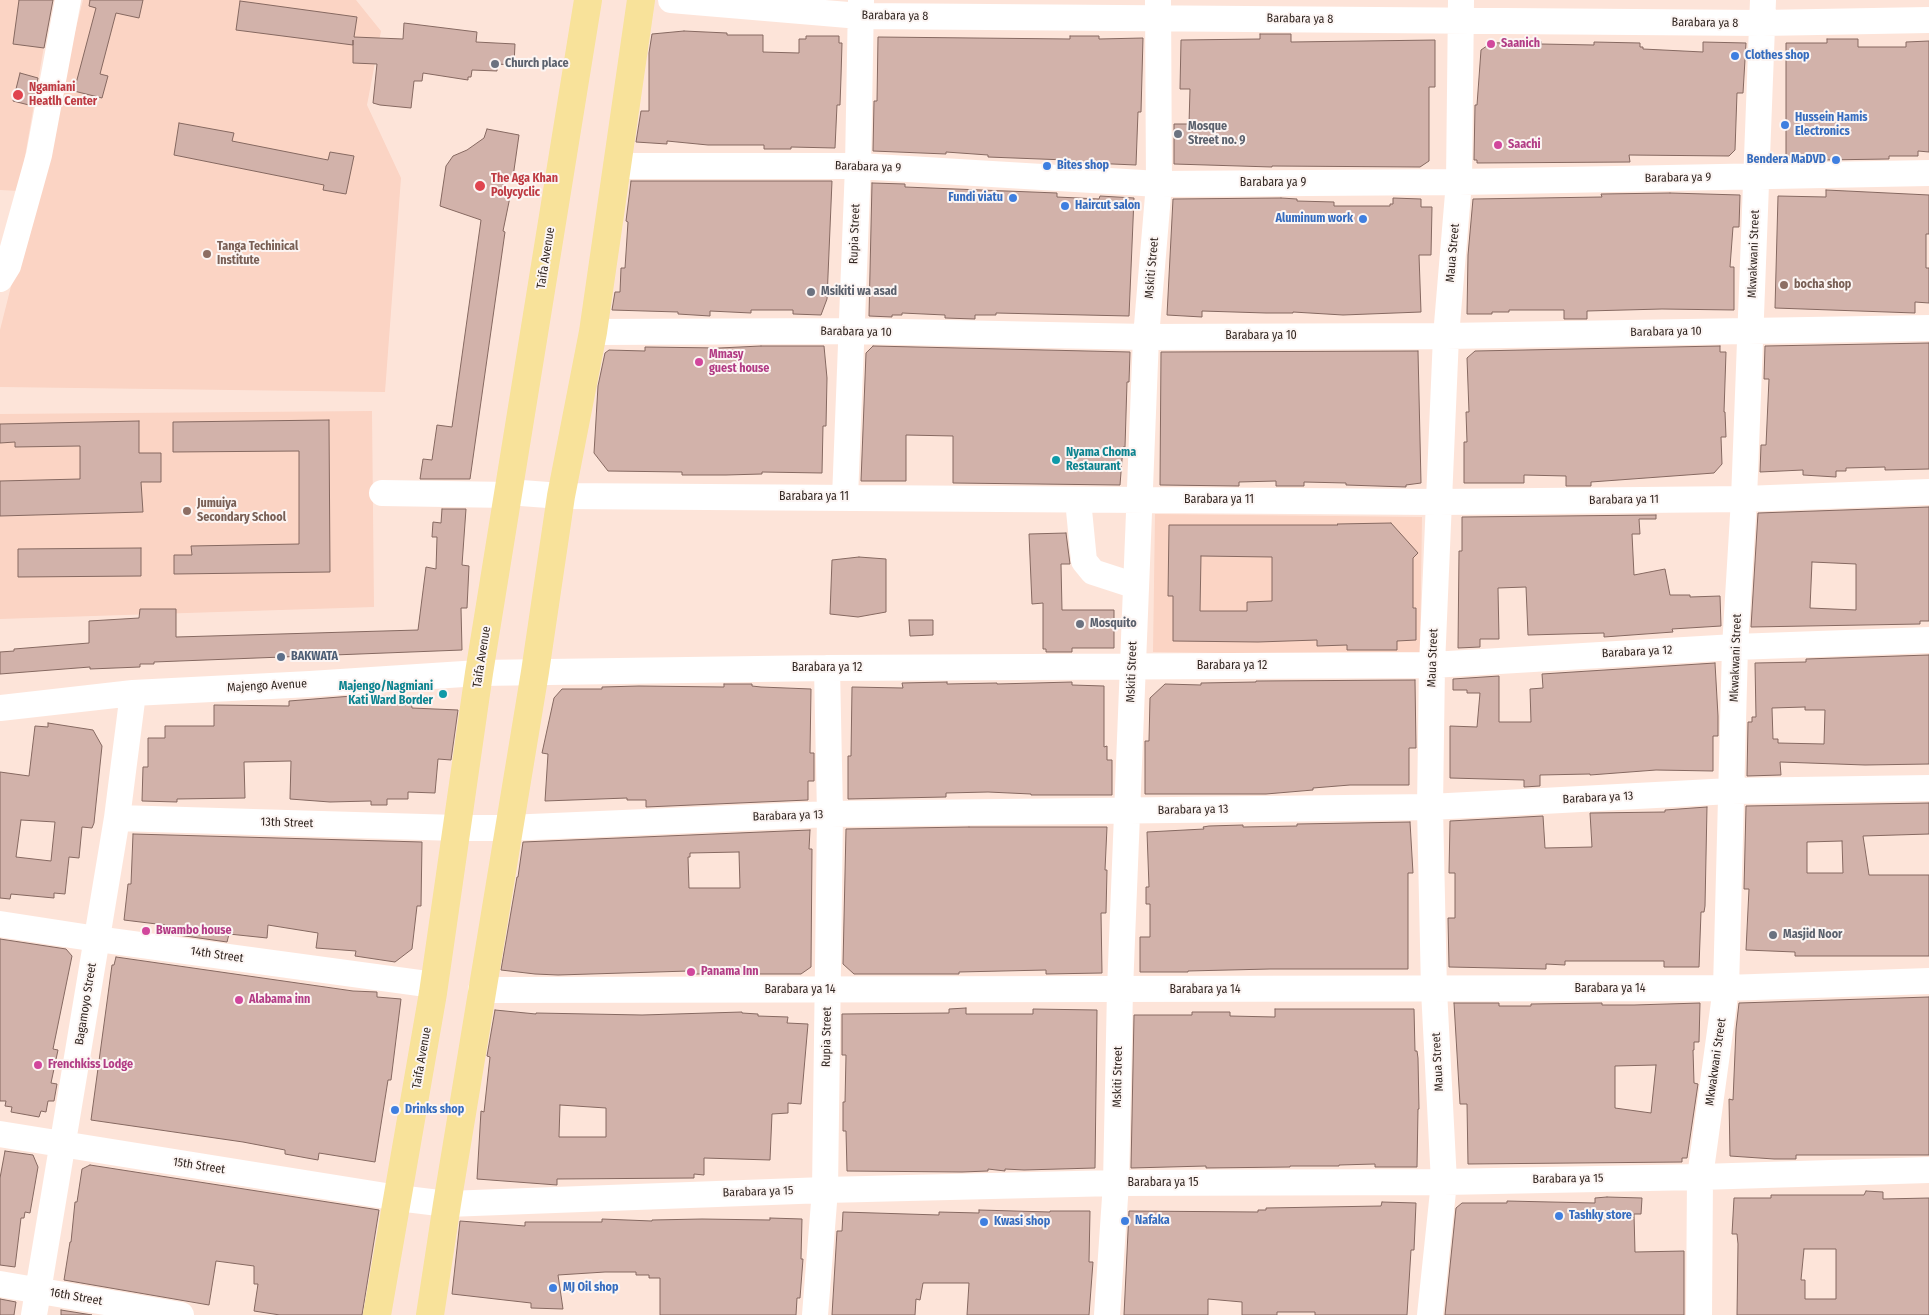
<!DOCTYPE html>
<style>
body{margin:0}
canvas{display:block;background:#fde4d9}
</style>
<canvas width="1929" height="1315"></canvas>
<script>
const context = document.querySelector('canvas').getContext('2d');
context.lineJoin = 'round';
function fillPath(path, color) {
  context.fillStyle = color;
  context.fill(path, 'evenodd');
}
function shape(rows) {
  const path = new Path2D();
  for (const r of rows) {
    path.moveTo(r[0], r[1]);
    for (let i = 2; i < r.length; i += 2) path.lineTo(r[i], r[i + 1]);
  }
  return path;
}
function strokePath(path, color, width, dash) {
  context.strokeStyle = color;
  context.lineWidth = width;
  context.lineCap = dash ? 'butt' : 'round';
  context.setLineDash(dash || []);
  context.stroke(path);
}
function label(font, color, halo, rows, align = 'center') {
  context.font = font + ' "Fira Sans Condensed",sans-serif';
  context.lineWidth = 4;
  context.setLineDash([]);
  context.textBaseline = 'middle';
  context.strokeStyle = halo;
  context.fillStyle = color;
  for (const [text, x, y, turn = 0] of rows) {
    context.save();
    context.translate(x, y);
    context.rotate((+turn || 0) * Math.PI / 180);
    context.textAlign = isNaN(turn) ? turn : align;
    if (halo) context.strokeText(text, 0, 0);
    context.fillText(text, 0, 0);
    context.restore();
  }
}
fillPath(shape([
 [0,0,52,0,19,191,0,190],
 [83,0,356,0,381,31,367,105,401,178,385,392,0,387,0,330],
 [372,411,374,607,0,619,0,414],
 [1155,514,1422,517,1420,656,1153,652]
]), '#fbd4c4');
const building = shape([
 [19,0,53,0,44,48,13,44,19,0],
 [90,0,143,0,139,18,116,13,100,74,108,76,102,98,74,91,96,8,89,6,90,0],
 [240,1,357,17,354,37,403,39,404,23,477,32,476,42,515,44,514,65,497,64,497,71,472,70,471,77,468,77,468,80,423,73,422,81,414,81,411,108,380,105,373,103,377,64,353,63,353,40,353,45,236,30,240,1],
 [684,31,727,33,727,35,763,35,763,52,799,53,799,39,806,39,806,36,839,36,839,43,842,43,841,77,840,105,837,105,835,148,791,147,791,149,764,149,764,145,708,145,667,141,667,144,636,142,641,111,649,111,649,53,652,34,684,31],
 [1260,34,1291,34,1291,42,1435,40,1435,87,1429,87,1429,161,1420,167,1272,166,1272,167,1174,164,1174,124,1189,124,1190,89,1180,89,1181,40,1260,39,1260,34],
 [1070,36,1099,36,1099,39,1143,38,1141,112,1138,112,1136,165,1066,162,1066,160,988,157,988,155,946,152,946,154,873,151,874,101,877,101,878,37,1070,39,1070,36],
 [1827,39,1858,39,1858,47,1906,47,1906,42,1929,41,1929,152,1918,151,1918,156,1889,156,1889,159,1822,160,1822,158,1786,158,1786,43,1827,43,1827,39],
 [1541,42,1541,44,1594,45,1594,42,1640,43,1640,47,1643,47,1643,49,1703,52,1703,42,1746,43,1743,93,1737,93,1735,150,1729,156,1629,155,1630,162,1477,163,1477,160,1474,160,1475,105,1477,105,1481,50,1491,43,1541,42],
 [20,73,38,78,33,106,13,101,20,73],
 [179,123,234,133,232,141,328,160,330,152,354,156,346,194,323,190,324,185,174,155,179,123],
 [487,129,519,135,513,177,499,177,510,197,503,231,505,232,470,479,420,479,423,459,432,460,437,425,452,427,481,220,440,206,446,166,453,156,467,150,484,138,487,129],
 [631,181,832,181,827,299,821,315,793,314,793,310,751,310,751,313,710,311,710,316,678,314,678,312,612,310,615,292,620,292,621,268,625,268,628,222,626,221,631,181],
 [872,183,905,184,905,187,1057,193,1057,197,1099,199,1100,196,1134,198,1129,316,996,313,996,315,975,315,975,319,945,318,945,315,902,313,902,315,892,315,892,317,869,316,872,183],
 [1826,190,1929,195,1929,234,1926,234,1926,268,1929,268,1929,303,1915,302,1915,313,1775,308,1778,196,1826,197,1826,190],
 [1670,193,1740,195,1739,227,1733,227,1730,267,1734,267,1734,310,1662,309,1587,311,1587,319,1564,319,1564,310,1509,310,1509,312,1492,312,1492,314,1467,314,1468,255,1473,199,1602,197,1601,194,1670,193],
 [1281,198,1297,199,1297,201,1334,202,1334,206,1390,206,1390,204,1393,204,1393,198,1421,199,1421,207,1432,207,1431,255,1419,255,1421,312,1343,315,1293,312,1293,313,1266,313,1202,311,1202,317,1167,315,1173,199,1281,198],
 [1929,343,1929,469,1885,470,1885,467,1846,468,1846,471,1836,471,1836,477,1803,475,1803,470,1760,472,1761,445,1766,445,1769,379,1764,379,1765,346,1929,343],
 [761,346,824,346,827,378,826,426,823,426,822,473,762,472,762,474,726,475,682,475,682,472,608,471,594,453,598,386,605,353,609,350,645,351,645,347,719,348,761,346],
 [873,346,1130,352,1129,382,1127,382,1125,447,1123,447,1120,485,953,483,953,436,906,435,906,481,861,481,866,353,873,346],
 [1720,346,1720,352,1726,352,1724,412,1725,412,1726,437,1721,437,1722,464,1714,473,1591,482,1591,486,1566,486,1566,476,1524,475,1524,483,1464,483,1464,442,1467,442,1466,412,1469,412,1467,358,1475,351,1720,346],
 [1418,351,1421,483,1406,485,1406,487,1346,485,1346,483,1304,482,1304,486,1276,486,1276,481,1239,482,1239,486,1160,485,1161,352,1418,351],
 [329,420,330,572,174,574,174,555,192,555,191,546,299,544,299,451,173,452,173,422,329,420],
 [139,421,139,453,161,453,161,482,141,482,143,512,0,516,0,481,80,479,80,446,15,447,15,442,0,443,0,424,139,421],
 [1929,507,1929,621,1920,621,1920,624,1751,627,1758,513,1929,507],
 [1812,562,1856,564,1856,610,1810,608,1812,562],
 [442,509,466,509,462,565,469,566,467,608,461,608,462,650,154,662,154,664,140,664,140,667,90,669,90,667,0,674,0,652,14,651,14,649,89,643,89,621,139,618,140,609,176,609,176,637,418,630,426,567,436,569,437,537,432,537,433,522,441,523,442,509],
 [1656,515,1656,519,1639,519,1640,534,1632,534,1634,575,1665,569,1670,595,1690,595,1690,597,1720,596,1721,626,1672,629,1673,632,1604,637,1604,633,1528,635,1526,587,1498,588,1499,639,1480,639,1480,647,1458,648,1459,551,1462,551,1462,517,1656,515],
 [1391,523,1418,553,1413,558,1413,608,1416,608,1416,640,1397,641,1397,650,1347,650,1347,645,1317,646,1317,640,1258,642,1173,641,1173,596,1168,596,1169,525,1338,525,1337,524,1391,523],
 [1201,556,1272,557,1272,601,1247,602,1247,611,1200,611,1201,556],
 [1066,533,1070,564,1061,564,1062,610,1114,610,1114,648,1072,648,1072,652,1046,652,1046,649,1043,649,1043,603,1032,604,1029,534,1066,533],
 [141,548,141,576,18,577,18,549,141,548],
 [859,557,886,559,886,612,858,617,830,614,832,560,859,557],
 [909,620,933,620,933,635,910,636,909,620],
 [1929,655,1929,764,1865,765,1780,762,1781,775,1747,776,1748,722,1752,722,1752,717,1756,717,1755,663,1806,662,1806,659,1929,655],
 [1805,707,1805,710,1825,710,1824,744,1778,743,1778,739,1773,739,1772,708,1805,707],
 [1715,663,1718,716,1718,736,1713,736,1713,771,1656,770,1590,775,1590,774,1540,775,1540,786,1524,787,1524,780,1450,778,1450,726,1477,727,1480,693,1467,693,1467,690,1453,690,1453,679,1499,676,1499,722,1531,722,1530,689,1543,688,1542,674,1715,663],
 [1415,680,1416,748,1409,748,1409,785,1350,785,1313,788,1313,790,1266,794,1145,794,1145,741,1149,741,1150,698,1165,684,1201,685,1201,683,1256,682,1256,681,1415,680],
 [947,682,947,684,997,683,997,684,1072,682,1072,685,1104,686,1104,747,1107,746,1107,760,1112,760,1112,795,1031,795,1031,794,988,792,946,793,946,797,848,799,848,756,851,756,852,687,903,688,902,683,947,682],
 [724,684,752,684,752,686,761,687,811,689,810,753,814,753,814,781,808,781,808,800,646,807,646,800,627,800,627,798,545,801,548,754,542,753,554,698,562,689,602,689,602,687,639,686,724,687,724,684],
 [401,695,402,702,411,701,412,708,458,710,451,760,438,759,435,793,408,792,408,799,387,799,387,805,371,805,371,801,330,802,290,799,291,761,244,762,245,798,177,799,177,802,142,801,143,767,148,767,148,738,165,738,165,726,214,726,214,705,289,706,289,701,352,696,352,698,401,695],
 [48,723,93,730,102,746,94,823,92,828,82,827,79,858,69,857,65,894,54,893,54,898,11,894,10,899,0,898,0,772,29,776,35,726,48,727,48,723],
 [21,820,55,822,51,861,16,857,21,820],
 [1929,803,1929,834,1863,836,1869,875,1929,875,1929,956,1795,956,1795,952,1746,950,1749,889,1744,889,1746,806,1929,803],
 [1842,841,1843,873,1807,873,1807,842,1842,841],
 [1707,807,1705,906,1704,912,1701,912,1699,967,1664,967,1664,961,1565,961,1565,965,1546,964,1546,969,1449,967,1448,918,1455,918,1455,873,1449,873,1450,821,1543,816,1545,848,1592,847,1590,813,1665,812,1665,810,1707,807],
 [1410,822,1413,873,1408,873,1408,969,1270,969,1188,971,1188,972,1140,972,1140,937,1150,937,1150,904,1146,904,1146,887,1149,887,1147,832,1204,829,1203,827,1209,826,1243,825,1243,827,1297,826,1297,824,1410,822],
 [969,827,1107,827,1105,870,1107,870,1106,913,1101,913,1102,973,1046,974,1046,970,959,972,959,974,854,974,843,964,846,829,969,827],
 [810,830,809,849,812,849,811,967,801,974,689,974,689,971,558,975,535,974,501,970,517,877,518,877,523,842,810,830],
 [739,852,740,888,689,888,688,857,690,857,690,853,739,852],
 [133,834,422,842,421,906,417,906,412,949,395,962,355,956,356,951,316,948,318,933,268,925,267,938,229,934,227,942,164,933,165,925,124,920,128,884,131,884,133,834],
 [0,939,66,949,72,956,53,1049,58,1050,51,1083,57,1084,54,1101,48,1101,46,1112,41,1111,39,1117,11,1112,12,1107,5,1106,6,1101,0,1101,0,939],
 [116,957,353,991,377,992,377,997,401,999,391,1080,388,1080,375,1162,319,1153,318,1160,285,1154,285,1150,243,1142,91,1120,112,965,114,965,116,957],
 [1929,997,1929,1155,1796,1155,1796,1159,1774,1159,1730,1156,1729,1099,1733,1100,1736,1029,1739,1003,1929,997],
 [1454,1003,1499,1003,1499,1006,1531,1006,1531,1004,1602,1003,1602,1005,1634,1005,1700,1003,1699,1042,1694,1042,1694,1050,1693,1050,1694,1083,1698,1084,1687,1158,1682,1158,1682,1162,1468,1164,1467,1104,1460,1104,1454,1003],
 [1656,1065,1651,1113,1615,1108,1615,1066,1656,1065],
 [966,1008,966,1014,1033,1014,1033,1009,1097,1010,1095,1168,1024,1170,1005,1169,1005,1171,988,1169,988,1171,962,1172,847,1171,846,1131,843,1131,843,1102,845,1102,846,1055,842,1055,842,1014,949,1013,949,1009,966,1008],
 [1275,1009,1414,1009,1415,1051,1417,1051,1418,1058,1419,1109,1418,1109,1417,1167,1375,1167,1375,1164,1339,1165,1339,1166,1290,1166,1290,1167,1206,1168,1206,1166,1131,1168,1134,1015,1192,1015,1192,1012,1230,1012,1230,1016,1275,1017,1275,1009],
 [495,1010,536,1014,536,1013,642,1015,742,1012,742,1013,758,1014,758,1016,788,1017,787,1023,808,1024,801,1104,788,1103,788,1113,772,1114,770,1160,704,1158,704,1175,694,1174,694,1178,557,1179,557,1185,477,1179,481,1111,484,1112,490,1057,487,1056,495,1010],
 [560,1105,606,1108,606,1137,559,1137,560,1105],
 [5,1151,33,1155,38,1167,30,1213,25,1212,24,1218,21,1218,15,1267,0,1265,0,1178,5,1151],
 [90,1165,379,1210,362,1315,280,1315,254,1311,258,1284,254,1284,254,1266,216,1261,209,1305,64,1280,70,1242,71,1242,75,1202,77,1202,82,1169,90,1165],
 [1866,1191,1883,1192,1883,1199,1929,1198,1929,1315,1737,1315,1738,1244,1737,1234,1732,1234,1734,1198,1771,1198,1771,1195,1864,1195,1866,1191],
 [1804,1249,1836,1249,1836,1299,1805,1299,1805,1280,1801,1280,1804,1249],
 [1607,1197,1642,1198,1641,1214,1634,1214,1635,1252,1684,1251,1684,1315,1445,1315,1456,1208,1462,1203,1507,1203,1507,1201,1595,1203,1595,1198,1607,1197],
 [1382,1202,1416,1203,1414,1250,1411,1250,1407,1315,1315,1315,1315,1312,1277,1312,1277,1315,1242,1315,1242,1302,1208,1299,1208,1315,1124,1315,1129,1211,1258,1212,1258,1210,1266,1210,1266,1208,1381,1206,1382,1202],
 [979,1210,1050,1212,1050,1211,1090,1211,1089,1262,1093,1262,1089,1315,967,1315,969,1283,923,1283,920,1300,916,1299,915,1315,832,1315,837,1231,842,1231,843,1212,939,1215,939,1212,979,1213,979,1210],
 [770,1218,802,1219,801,1259,803,1259,800,1298,797,1298,796,1315,660,1315,660,1278,649,1278,649,1275,636,1275,636,1272,605,1272,558,1275,563,1309,531,1308,531,1303,452,1294,460,1221,525,1226,525,1222,602,1222,602,1219,652,1221,652,1220,702,1219,770,1220,770,1218],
 [0,1299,16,1302,14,1315,0,1315,0,1299],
 [61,1310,92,1315,61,1315,61,1310]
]);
fillPath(building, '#d2b2aa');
strokePath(building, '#866961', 1);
strokePath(shape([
 [671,0,860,16,1762,23,1929,20],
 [617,166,858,166,1159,184,1459,182,1929,173],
 [0,279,8,266,39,155,68,0],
 [593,332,851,331,1146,337,1446,336,1929,328],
 [508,492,561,496,1439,502,1744,499,1929,492],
 [382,493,509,495],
 [845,498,858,166,861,0],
 [1078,500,1084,561,1093,572,1136,586],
 [0,708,133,693,310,684,479,673,827,668,1432,665,1735,647,1929,640],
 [117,818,457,828,508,828,830,814,1430,807,1731,791,1929,788],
 [0,924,97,939,434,985],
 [481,990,1726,988,1929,981],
 [0,1134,398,1198,447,1204,825,1190,1116,1183,1444,1182,1700,1177,1929,1170],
 [0,1284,181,1315],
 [34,1315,117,818,133,693],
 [815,1315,825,1190,830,814,827,668],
 [1107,1315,1116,1183,1120,990,1146,337,1159,184,1158,0],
 [1430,1315,1444,1182,1434,990,1430,807,1432,665,1446,336,1459,182,1461,0],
 [1699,1315,1700,1177,1726,988,1735,647,1744,499,1763,0]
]), '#fff', 26);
strokePath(shape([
 [377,1315,433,993,479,673,588,0],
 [430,1315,447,1204,535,672,561,496,593,332,641,0]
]), '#f8e29a', 28);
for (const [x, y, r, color] of [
 [1491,44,5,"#d1479c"],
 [1735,56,5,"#3f7fe0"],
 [495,64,5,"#6b7280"],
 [18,95,6,"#e0444e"],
 [1785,125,5,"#3f7fe0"],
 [1178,134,5,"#6b7280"],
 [1498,145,5,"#d1479c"],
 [1836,160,5,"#3f7fe0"],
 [1047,166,5,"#3f7fe0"],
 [480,186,6,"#e0444e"],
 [1013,198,5,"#3f7fe0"],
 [1065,206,5,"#3f7fe0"],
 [1363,219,5,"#3f7fe0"],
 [207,254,5,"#8d6e63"],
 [1784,285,5,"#8d6e63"],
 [811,292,5,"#6b7280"],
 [699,362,5,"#d1479c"],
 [1056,460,5,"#0f9aa8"],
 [187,511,5,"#8d6e63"],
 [1080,624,5,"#6b7280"],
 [281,657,5,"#5c6f8a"],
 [443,694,5,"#0f9aa8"],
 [146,931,5,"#d1479c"],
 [1773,935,5,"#6b7280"],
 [691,972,5,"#d1479c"],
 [239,1000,5,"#d1479c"],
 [38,1065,5,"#d1479c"],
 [395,1110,5,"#3f7fe0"],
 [1559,1216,5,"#3f7fe0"],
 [1125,1221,5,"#3f7fe0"],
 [984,1222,5,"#3f7fe0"],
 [553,1288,5,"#3f7fe0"]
]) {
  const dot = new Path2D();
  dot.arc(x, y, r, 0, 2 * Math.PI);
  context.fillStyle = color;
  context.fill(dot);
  strokePath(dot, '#fcf5f3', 2);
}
label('12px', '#332823', '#fcf5f3', [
 ["Barabara ya 8",895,16,1],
 ["Barabara ya 8",1300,19,1],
 ["Barabara ya 8",1705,23,1],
 ["Barabara ya 9",868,167,2],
 ["Barabara ya 9",1678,178,-1],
 ["Barabara ya 9",1273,183],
 ["Rupia Street",855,234,-88],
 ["Maua Street",1453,253,-85],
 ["Mkwakwani Street",1754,254,-88],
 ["Taifa Avenue",546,258,-81],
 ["Mskiti Street",1152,268,-85],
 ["Barabara ya 10",856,332,1],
 ["Barabara ya 10",1666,332,-1],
 ["Barabara ya 10",1261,336],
 ["Barabara ya 11",814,497],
 ["Barabara ya 11",1219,500],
 ["Barabara ya 11",1624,500,-1],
 ["Barabara ya 12",1637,652,-3],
 ["Taifa Avenue",482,657,-81],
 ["Maua Street",1433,658,-88],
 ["Mkwakwani Street",1736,658,-88],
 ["Barabara ya 12",1232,666],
 ["Barabara ya 12",827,668],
 ["Mskiti Street",1132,672,-88],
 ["Majengo Avenue",267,686,-3],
 ["Barabara ya 13",1598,798,-3],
 ["Barabara ya 13",1193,810,-1],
 ["Barabara ya 13",788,816,-2],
 ["13th Street",287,823,2],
 ["14th Street",217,955,8],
 ["Barabara ya 14",1610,989],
 ["Barabara ya 14",800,990],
 ["Barabara ya 14",1205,990],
 ["Bagamoyo Street",86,1004,-81],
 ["Rupia Street",827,1037,-89],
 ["Taifa Avenue",422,1058,-80],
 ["Maua Street",1438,1062,-93],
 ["Mkwakwani Street",1716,1062,-82],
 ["Mskiti Street",1118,1077,-89],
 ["15th Street",199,1166,9],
 ["Barabara ya 15",1568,1179,-1],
 ["Barabara ya 15",1163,1183],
 ["Barabara ya 15",758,1192,-2],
 ["16th Street",76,1297,10]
]);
label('bold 12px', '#b23c85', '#fcf5f3', [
 ["Saanich",1501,44],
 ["Saachi",1508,145],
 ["Mmasy",709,355],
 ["guest house",709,369],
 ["Bwambo house",156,931],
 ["Panama Inn",701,972],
 ["Alabama inn",249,1000],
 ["Frenchkiss Lodge",48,1065]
], 'left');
label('bold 12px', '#366cbe', '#fcf5f3', [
 ["Clothes shop",1745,56],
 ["Hussein Hamis",1795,118],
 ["Electronics",1795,132],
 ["Bendera MaDVD",1826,160,"right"],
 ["Bites shop",1057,166],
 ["Fundi viatu",1003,198,"right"],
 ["Haircut salon",1075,206],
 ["Aluminum work",1353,219,"right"],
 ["Drinks shop",405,1110],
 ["Tashky store",1569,1216],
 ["Nafaka",1135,1221],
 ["Kwasi shop",994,1222],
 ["MJ Oil shop",563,1288]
], 'left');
label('bold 12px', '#5b616d', '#fcf5f3', [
 ["Church place",505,64],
 ["Mosque",1188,127],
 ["Street no. 9",1188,141],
 ["Msikiti wa asad",821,292],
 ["Mosquito",1090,624],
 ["Masjid Noor",1783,935]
], 'left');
label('bold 12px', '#be3a42', '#fcf5f3', [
 ["Ngamiani",29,88],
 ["Heatlh Center",29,102],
 ["The Aga Khan",491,179],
 ["Polycyclic",491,193]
], 'left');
label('bold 12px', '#785e54', '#fcf5f3', [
 ["Tanga Techinical",217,247],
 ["Institute",217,261],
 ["bocha shop",1794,285],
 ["Jumuiya",197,504],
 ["Secondary School",197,518]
], 'left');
label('bold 12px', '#0d838f', '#fcf5f3', [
 ["Nyama Choma",1066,453],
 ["Restaurant",1066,467],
 ["Majengo/Nagmiani",433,687,"right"],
 ["Kati Ward Border",433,701,"right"]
], 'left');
label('bold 12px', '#4e5e75', '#fcf5f3', [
 ["BAKWATA",291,657]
], 'left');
</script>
